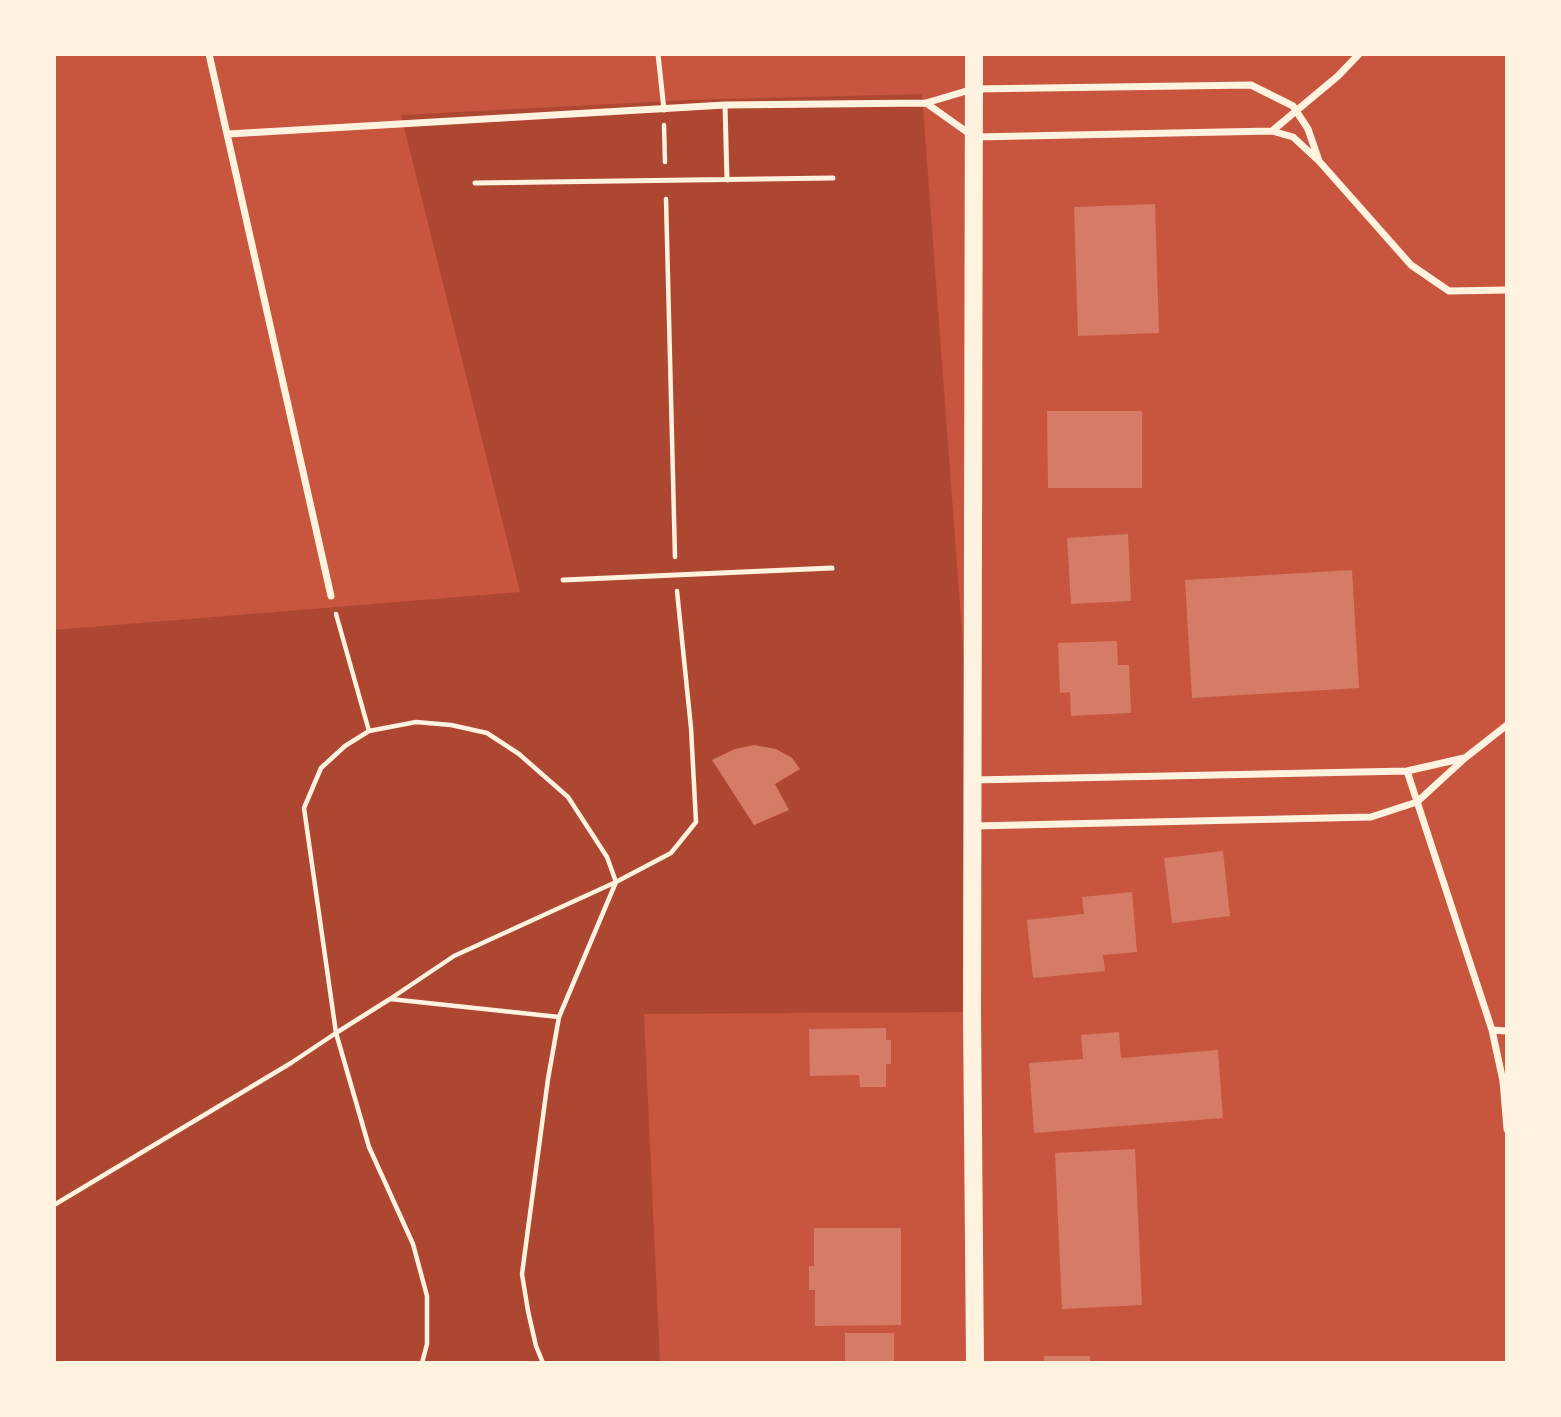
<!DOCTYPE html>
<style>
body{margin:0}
#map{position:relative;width:1561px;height:1417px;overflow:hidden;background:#c8553d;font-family:Arial,sans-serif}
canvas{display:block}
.frame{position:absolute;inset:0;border:56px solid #fff3e0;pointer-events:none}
</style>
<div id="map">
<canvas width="1561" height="1417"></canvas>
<div class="frame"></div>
</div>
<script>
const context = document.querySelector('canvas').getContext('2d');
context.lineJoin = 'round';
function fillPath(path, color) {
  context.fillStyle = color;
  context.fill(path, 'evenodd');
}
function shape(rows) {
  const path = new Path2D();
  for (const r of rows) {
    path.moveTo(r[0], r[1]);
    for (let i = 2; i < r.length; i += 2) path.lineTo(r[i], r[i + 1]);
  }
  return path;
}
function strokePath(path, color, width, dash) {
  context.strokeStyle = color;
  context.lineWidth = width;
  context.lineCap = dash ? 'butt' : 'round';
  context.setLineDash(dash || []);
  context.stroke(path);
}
fillPath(shape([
 [922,94,973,780,968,1012,644,1014,660,1363,54,1363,54,630,520,592,401,115,688,100]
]), '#ae4732');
fillPath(shape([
 [1155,204,1159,333,1078,336,1074,207],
 [1047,411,1142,411,1142,488,1048,488],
 [1128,534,1131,601,1071,604,1067,538],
 [1352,570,1359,688,1192,698,1185,580],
 [1117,641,1118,665,1129,665,1131,713,1071,716,1070,692,1060,693,1058,643],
 [754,745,776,749,792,758,800,769,775,784,789,810,754,825,712,760,735,749],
 [1223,851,1230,916,1172,923,1164,858],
 [1132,892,1137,952,1103,955,1105,971,1033,978,1027,920,1084,914,1082,897],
 [886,1028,886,1040,891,1040,891,1064,886,1064,886,1087,860,1087,859,1075,810,1076,809,1029],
 [1119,1032,1121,1058,1218,1050,1223,1118,1034,1133,1029,1063,1083,1059,1081,1035],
 [1135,1149,1142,1305,1062,1309,1055,1153],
 [814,1228,901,1228,901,1325,815,1326,815,1290,809,1290,809,1266,814,1266],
 [845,1333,894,1333,894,1363,845,1363],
 [1044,1356,1090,1356,1090,1363,1044,1363]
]), '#d67c66');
strokePath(shape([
 [664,125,665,162],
 [666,199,675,557],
 [336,614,369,731],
 [54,1205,291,1063,336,1033,304,808,321,768,345,746,369,731,416,722,451,725,487,733,519,754,568,797,607,857,616,882,454,956,390,999],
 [422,1363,427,1344,427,1296,413,1244,369,1147,336,1033,390,999,559,1017],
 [543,1363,536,1346,528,1311,522,1274,548,1079,559,1017,616,882,671,853,696,822,691,728,677,591]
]), '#fff3e0', 4.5);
strokePath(shape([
 [658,54,664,110],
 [725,105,727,180],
 [475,183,833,178],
 [563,580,832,568]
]), '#fff3e0', 5);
strokePath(shape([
 [209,54,331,596],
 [926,103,974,137,1272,131,1293,137,1319,161,1411,265,1449,291,1507,290],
 [1272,131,1338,76,1359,54],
 [228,134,725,105,926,103,973,89,1251,85,1293,106,1308,129,1319,161],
 [1407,771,1492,1030,1503,1081,1507,1129],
 [973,780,1407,771,1464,758],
 [975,826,1371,817,1417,802,1465,758,1507,725],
 [1492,1030,1507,1031]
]), '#fff3e0', 7);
strokePath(shape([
 [974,54,972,1012,975,1363]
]), '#fff3e0', 18);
</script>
